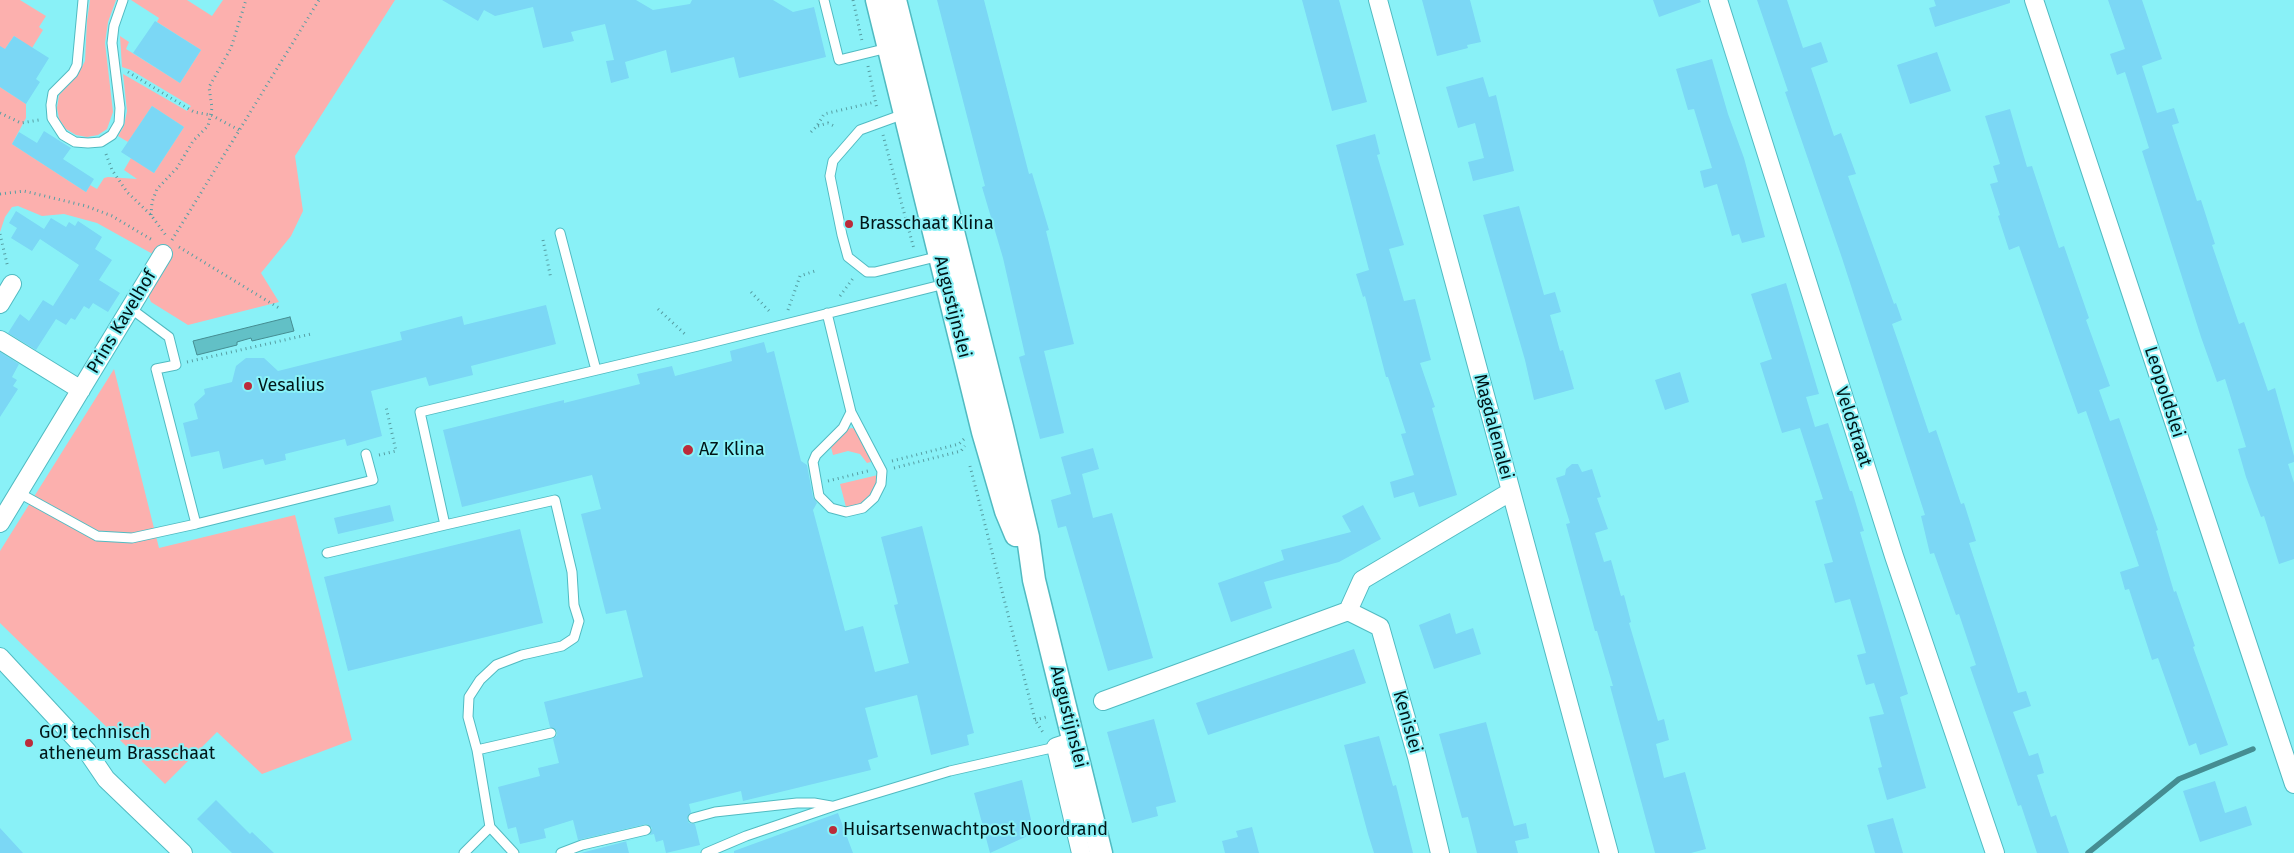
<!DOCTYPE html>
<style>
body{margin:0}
canvas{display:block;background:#89f1f7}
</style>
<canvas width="2294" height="853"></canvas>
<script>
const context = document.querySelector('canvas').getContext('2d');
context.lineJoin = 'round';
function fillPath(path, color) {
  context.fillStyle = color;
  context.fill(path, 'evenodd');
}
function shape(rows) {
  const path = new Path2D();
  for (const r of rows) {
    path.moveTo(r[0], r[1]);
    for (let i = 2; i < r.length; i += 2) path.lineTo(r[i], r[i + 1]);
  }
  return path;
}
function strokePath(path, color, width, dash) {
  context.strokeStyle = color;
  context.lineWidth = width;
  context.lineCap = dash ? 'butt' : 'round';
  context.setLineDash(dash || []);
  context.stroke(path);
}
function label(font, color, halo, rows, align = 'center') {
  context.font = font + ' "Fira Sans",sans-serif';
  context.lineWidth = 4;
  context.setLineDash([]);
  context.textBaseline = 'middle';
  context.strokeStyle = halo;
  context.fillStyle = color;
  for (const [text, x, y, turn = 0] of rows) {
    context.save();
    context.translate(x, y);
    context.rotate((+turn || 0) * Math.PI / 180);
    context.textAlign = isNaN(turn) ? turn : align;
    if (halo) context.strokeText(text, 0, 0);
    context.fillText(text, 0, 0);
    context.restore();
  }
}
fillPath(shape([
 [0,0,20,0,46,16,39,27,43,30,32,48,14,36,5,49,0,52],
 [90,0,116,0,108,22,105,43,113,112,107,129,98,135,87,137,76,135,66,129,59,119,57,108,59,95,77,76,85,61,87,21],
 [131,0,187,0,212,16,223,0,395,0,295,156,303,211,291,236,261,273,279,302,188,325,151,302,148,295,167,262,97,223,64,214,42,216,18,206,12,207,5,217,0,232,0,87,26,104,26,118,12,144,86,192,90,185,97,189,104,178,108,177,137,179,124,170,131,158,154,173,184,127,152,106,128,142,118,136,124,126,127,111,123,74,187,111,191,106,131,70,122,67,120,36,129,42,126,49,180,83,201,50,157,22,159,18],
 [114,369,159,548,295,515,352,740,262,774,217,732,165,784,0,623,0,551],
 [852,428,855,429,874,461,867,463,860,454,848,451,833,455,831,447,847,429],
 [878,475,875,490,867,500,860,504,846,507,840,484]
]), '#fcb0ae');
const water = shape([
 [290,317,294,331,252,341,251,338,237,342,237,345,197,355,193,341,290,317]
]);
fillPath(water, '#62c0c6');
strokePath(water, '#458d92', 1);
strokePath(shape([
 [2088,853,2179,779,2253,749]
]), '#458d92', 5.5);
fillPath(shape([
 [442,0,636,0,653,10,690,4,692,0,773,0,793,12,814,7,826,57,739,78,734,57,671,73,666,50,625,62,629,78,611,83,606,61,614,60,605,24,571,32,574,41,543,48,533,7,495,16,484,10,478,21],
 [937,0,984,0,1029,174,1032,173,1049,230,1046,231,1074,344,1044,351,1064,433,1040,439,1019,357,1025,355,1003,258,982,187,985,186],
 [1302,0,1339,0,1367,102,1332,111],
 [1422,0,1470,0,1481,42,1467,45,1468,48,1437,56],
 [1653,0,1700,0,1701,2,1659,17],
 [1757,0,1787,0,1803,48,1821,42,1828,62,1811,68,1834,136,1841,133,1856,174,1848,176,1894,304,1896,303,1902,320,1892,324,1899,344,1929,433,1936,430,1961,504,1964,503,1976,541,1969,543,2018,693,2026,691,2031,706,2013,712,2029,756,2038,753,2044,773,2037,775,2051,817,2056,815,2069,853,2037,853,2021,805,2018,806,1970,667,1976,665,1959,614,1956,615,1934,553,1930,554,1921,516,1925,515,1842,258,1785,92,1788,91],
 [1934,0,2010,0,2010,3,1935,27,1929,8,1936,6],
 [2108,0,2142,0,2162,59,2142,66,2157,113,2174,108,2179,123,2172,125,2197,201,2201,200,2215,244,2212,245,2239,324,2244,322,2268,391,2275,388,2294,456,2294,462,2288,464,2294,483,2294,559,2279,564,2264,516,2261,517,2246,477,2238,449,2246,447,2225,379,2217,382,2201,337,2142,151,2149,148,2125,72,2117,75,2110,54,2125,49],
 [155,21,201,50,180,83,133,53],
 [14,36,49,58,36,79,40,82,26,104,0,87,0,46,5,49],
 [1937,52,1951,91,1910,104,1897,65],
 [1712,59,1728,114,1744,158,1765,237,1742,243,1739,234,1732,236,1717,184,1704,188,1700,171,1712,168,1694,109,1688,110,1676,69],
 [1483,77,1489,97,1496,95,1514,171,1473,181,1468,162,1484,158,1475,123,1458,128,1446,87],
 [152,106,184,127,154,173,121,152],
 [2010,109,2027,167,2032,166,2059,248,2064,246,2089,318,2086,320,2110,386,2099,390,2110,421,2119,418,2158,530,2156,531,2174,592,2176,591,2195,646,2193,647,2228,745,2200,755,2196,743,2189,746,2158,658,2152,660,2129,589,2125,590,2120,572,2139,566,2086,411,2078,414,2019,246,2009,250,1998,216,2000,215,1990,184,1998,182,1993,166,2000,164,1985,116],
 [44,131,71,148,63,159,94,179,86,192,12,144,19,132,37,143],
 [1375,134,1380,154,1377,155,1404,245,1389,249,1404,301,1415,299,1431,360,1420,363,1435,407,1432,408,1457,495,1419,507,1414,492,1394,498,1390,482,1414,475,1401,434,1406,433,1388,377,1386,377,1365,296,1363,297,1356,274,1369,270,1336,145],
 [1519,206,1544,295,1555,292,1561,312,1550,315,1560,351,1563,350,1574,389,1534,400,1525,360,1483,215],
 [16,211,44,229,51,218,66,227,69,222,75,226,78,221,102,237,95,249,112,260,99,280,120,293,108,312,93,303,89,309,84,306,75,320,71,318,66,325,56,319,36,350,8,333,20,314,29,321,43,300,53,306,79,265,40,239,32,251,11,238,17,228,9,223],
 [1786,283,1819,394,1806,397,1815,427,1828,423,1850,491,1852,491,1864,531,1860,532,1908,694,1900,697,1926,788,1887,800,1878,768,1882,767,1869,717,1884,714,1874,683,1866,685,1857,655,1866,653,1850,599,1835,603,1824,564,1833,562,1815,501,1823,499,1800,428,1782,433,1760,363,1772,359,1751,294],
 [546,305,556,344,471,366,473,375,429,386,426,377,371,391,382,436,347,446,345,439,285,454,286,460,265,465,263,459,223,469,219,451,191,457,183,423,198,419,194,404,205,394,204,389,232,382,236,366,246,358,264,358,278,371,402,340,400,332,462,316,464,325],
 [764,342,767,353,774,351,801,461,807,465,813,497,817,503,813,510,845,631,863,626,875,672,909,663,894,605,898,604,881,537,922,526,974,733,967,735,969,745,931,755,917,695,865,708,878,757,868,760,871,770,743,801,741,791,689,804,691,812,687,819,689,823,695,824,700,845,666,853,663,840,656,842,654,834,650,835,652,828,647,824,578,840,573,820,544,829,546,838,520,844,516,827,508,829,498,787,540,776,538,768,559,763,553,739,557,735,557,731,550,727,544,702,643,677,626,610,606,614,581,514,601,509,592,475,462,507,443,430,564,400,564,403,640,384,637,374,672,366,675,376,732,361,730,351],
 [0,352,19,364,12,377,17,380,13,386,18,389,0,417],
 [1680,372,1689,402,1665,410,1655,380],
 [1093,448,1099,469,1082,474,1093,518,1112,513,1153,658,1108,671,1066,526,1058,528,1051,500,1071,494,1061,457],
 [1572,464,1578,464,1582,472,1592,469,1601,497,1597,498,1608,529,1595,533,1604,562,1611,560,1621,596,1624,595,1631,622,1629,623,1658,721,1664,719,1669,740,1656,744,1664,778,1685,772,1706,849,1691,853,1655,853,1610,686,1613,686,1597,631,1595,631,1566,524,1570,523,1556,478,1565,475,1566,469],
 [390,505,394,521,338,534,334,518],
 [1363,505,1381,539,1339,562,1264,582,1272,608,1231,622,1218,583,1284,560,1281,550,1351,532,1342,516],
 [520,529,543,623,348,671,324,577],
 [1450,613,1456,634,1473,628,1481,654,1434,669,1419,625],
 [1354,649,1366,683,1208,735,1196,703],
 [1154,719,1176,802,1156,807,1158,816,1132,823,1107,732],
 [1486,722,1514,826,1526,823,1529,838,1515,841,1518,853,1477,853,1468,817,1462,818,1439,734],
 [1379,736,1393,786,1396,785,1413,853,1374,853,1368,834,1344,745],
 [1022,780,1034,833,990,853,974,793],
 [2215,781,2225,813,2246,806,2252,825,2200,842,2183,791],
 [216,800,250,834,252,832,274,853,232,853,197,819],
 [838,813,853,853,734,853,734,851],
 [1893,818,1903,853,1875,853,1867,825],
 [1252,827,1259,853,1225,853,1222,841,1238,837,1236,831],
 [0,828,23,853,0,853],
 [635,839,626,841,629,853,581,853]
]), '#7bd7f5');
const service = shape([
 [83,0,77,65,73,73,53,93,51,105,52,118,63,135,75,142,88,143,101,142,112,135,119,123,120,108,112,43,114,26,123,0],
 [824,0,839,60,888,48],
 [904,114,860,130,833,161,830,176,842,235,848,257,867,272,875,272,940,256],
 [560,233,596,370],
 [130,308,169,337,176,365,156,369,196,524,373,480,366,454],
 [827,313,851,412],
 [851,412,882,471,881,484,874,498,863,508,846,512,831,508,819,496,813,462,816,455,843,428,851,412],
 [19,493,97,536,132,538,196,524],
 [327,553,445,525],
 [477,750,551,733],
 [693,818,715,812,797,803,814,803,831,806],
 [464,853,490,827],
 [514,853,490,827,477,750,468,717,469,697,480,680,496,665,522,655,562,646,574,638,579,621,574,605,572,572,555,500,445,525,420,412,698,346,945,284],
 [561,853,582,845,646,830],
 [706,853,746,836,834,806,950,771,1056,747]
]);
const minor = shape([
 [1378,0,1609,853],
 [1718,0,1894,556,1995,853],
 [2034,0,2294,784],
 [0,304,12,284],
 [0,340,81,390],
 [0,523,163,254],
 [1348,611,1380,627,1417,757,1440,853],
 [0,657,87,751,106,779,183,853],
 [1103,701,1348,611,1362,580,1510,492],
 [1074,741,1056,747,1081,853]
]);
const tertiary = shape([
 [877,0,983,432,1006,511,1016,535],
 [895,0,1002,427,1028,537,1034,580,1101,853]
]);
strokePath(service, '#51bbc2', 11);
strokePath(minor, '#51bbc2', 20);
strokePath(tertiary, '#51bbc2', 25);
strokePath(shape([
 [853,0,862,41],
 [868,66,877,109],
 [128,72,194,112,211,115,239,130],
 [0,113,21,123,39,120],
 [818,126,828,123,834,126],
 [811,132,817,126,824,114,875,102],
 [883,135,914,249],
 [106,154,112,170,127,192,151,215,167,237],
 [0,194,24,191,86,206,112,216,154,241],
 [151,215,152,202,157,189,177,168,193,141,208,126,212,108,209,87,231,48,246,0],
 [0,234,8,268],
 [172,240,319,0],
 [543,240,551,279],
 [179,247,279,308],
 [751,292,771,313],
 [840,296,854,277],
 [658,309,687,336],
 [788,310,800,276,815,271],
 [187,362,311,334],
 [379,455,396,451,386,407],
 [892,461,959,444,964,439],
 [970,466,1035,720,1044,734],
 [894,468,961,451,965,446],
 [828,481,868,471],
 [1035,720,1046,717]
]), '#569ea3', 3, [1, 4]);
strokePath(service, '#fff', 9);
strokePath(minor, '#fff', 18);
strokePath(tertiary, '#fff', 22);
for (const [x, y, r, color] of [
 [849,224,5,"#bb2b3a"],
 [248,386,5,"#bb2b3a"],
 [688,450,6,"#bb2b3a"],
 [29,743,5,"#bb2b3a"],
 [833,830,5,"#bb2b3a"]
]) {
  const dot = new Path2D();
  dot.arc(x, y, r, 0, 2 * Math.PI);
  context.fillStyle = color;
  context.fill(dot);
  strokePath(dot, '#89f1f7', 2);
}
label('18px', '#011517', '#89f1f7', [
 ["Brasschaat Klina",859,224],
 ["Vesalius",258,386],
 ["AZ Klina",699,450],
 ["GO! technisch",39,733],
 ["atheneum Brasschaat",39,754],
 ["Huisartsenwachtpost Noordrand",843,830]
], 'left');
label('18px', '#011517', '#89f1f7', [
 ["Augustijnslei",952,307,76],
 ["Prins Kavelhof",122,322,-59],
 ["Leopoldslei",2164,392,72],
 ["Magdalenalei",1493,427,75],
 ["Veldstraat",1853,427,72],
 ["Augustijnslei",1068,717,76],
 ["Kenislei",1407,722,74]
]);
</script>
